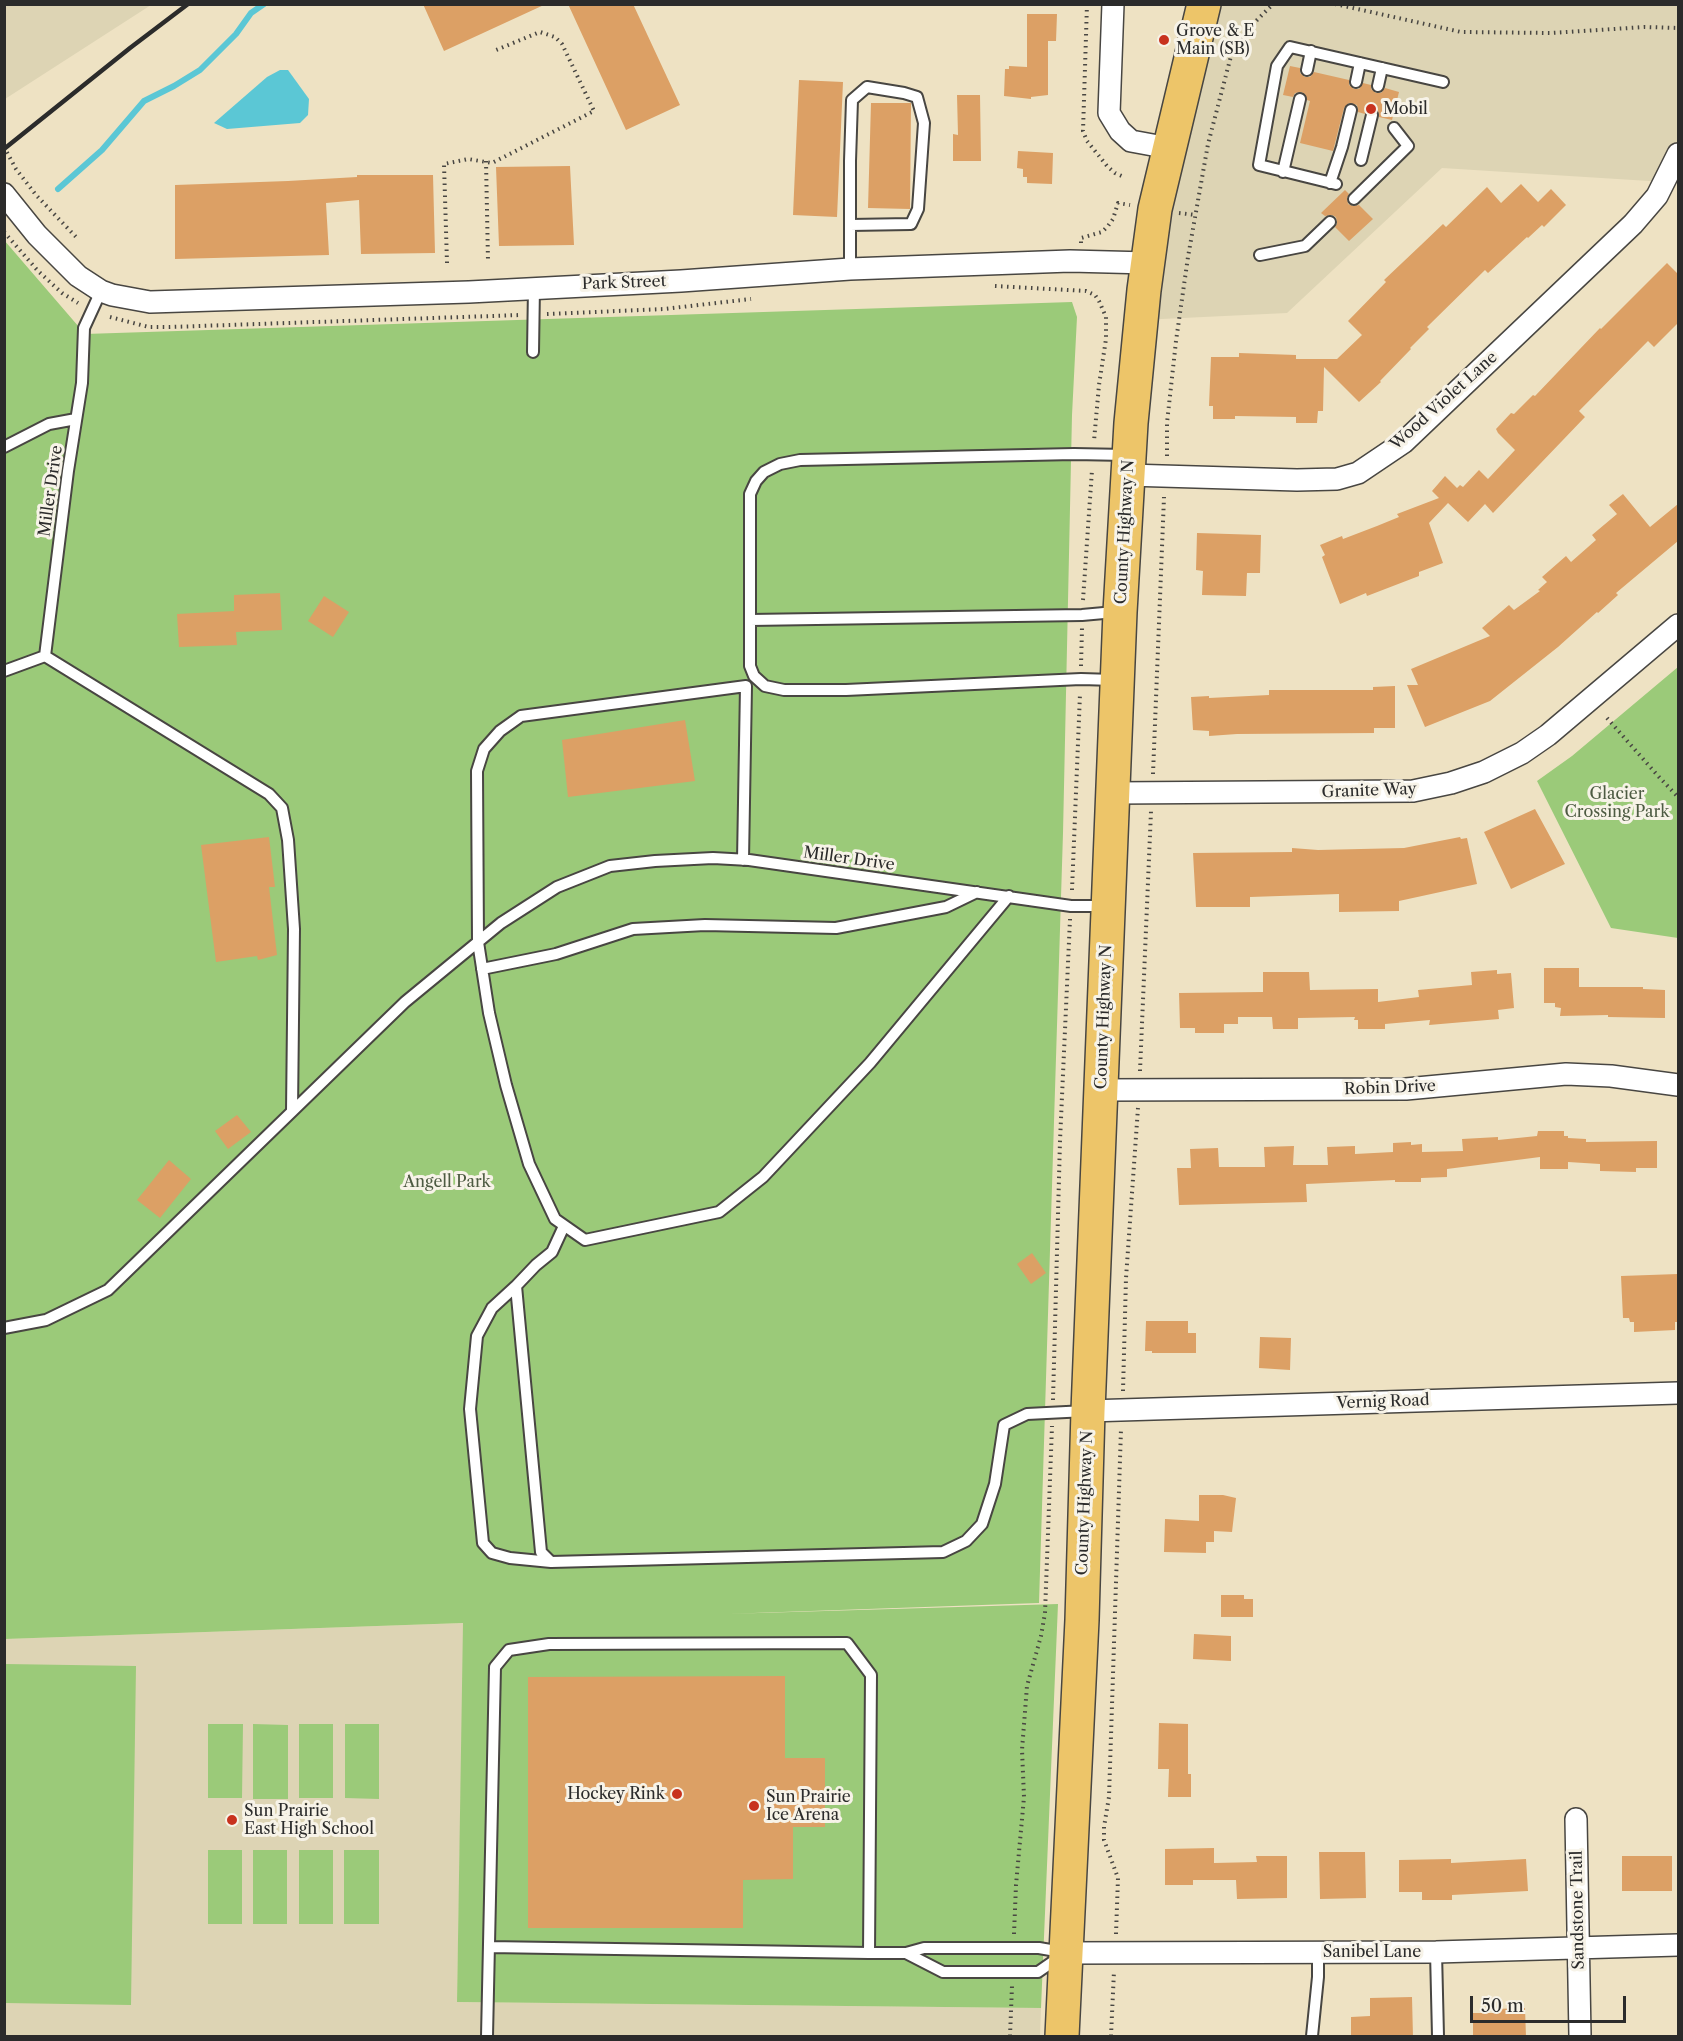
<!DOCTYPE html>
<style>
body{margin:0}
#map{position:relative;width:1683px;height:2041px;overflow:hidden;background:#eee2c3;font-family:"Libre Caslon Text",serif}
canvas{display:block}
.frame{position:absolute;inset:0;border:6px solid #2b2b2b;pointer-events:none}
.scale{position:absolute;left:1470px;top:1996px;width:156px;height:27px;box-sizing:border-box;border:3px solid #2b2b2b;border-top:0;padding-left:8px;font-size:18px;line-height:21px;white-space:nowrap;color:#2b2b2b;-webkit-text-stroke:4px #f7f3e8;paint-order:stroke}
</style>
<div id="map">
<canvas width="1683" height="2041"></canvas>
<div class="frame"></div>
<div class="scale">50 m</div>
</div>
<script>
const context = document.querySelector('canvas').getContext('2d');
context.lineJoin = 'round';
function fillPath(path, color) {
  context.fillStyle = color;
  context.fill(path, 'evenodd');
}
function shape(rows) {
  const path = new Path2D();
  for (const r of rows) {
    path.moveTo(r[0], r[1]);
    for (let i = 2; i < r.length; i += 2) path.lineTo(r[i], r[i + 1]);
  }
  return path;
}
function strokePath(path, color, width, dash) {
  context.strokeStyle = color;
  context.lineWidth = width;
  context.lineCap = dash ? 'butt' : 'round';
  context.setLineDash(dash || []);
  context.stroke(path);
}
function label(font, color, halo, rows, align = 'center') {
  context.font = font + ' "Libre Caslon Text",serif';
  context.lineWidth = 6;
  context.setLineDash([]);
  context.textBaseline = 'middle';
  context.strokeStyle = halo;
  context.fillStyle = color;
  for (const [text, x, y, turn = 0] of rows) {
    context.save();
    context.translate(x, y);
    context.rotate((+turn || 0) * Math.PI / 180);
    context.textAlign = isNaN(turn) ? turn : align;
    if (halo) context.strokeText(text, 0, 0);
    context.fillText(text, 0, 0);
    context.restore();
  }
}
fillPath(shape([
 [5,4,151,4,151,5,5,99],
 [1204,5,1678,5,1678,154,1665,182,1442,168,1287,313,1141,320],
 [464,1623,457,2002,1041,2008,1040,2036,5,2036,4,1639]
]), '#ddd4b4');
fillPath(shape([
 [4,240,85,334,1072,302,1077,317,1072,415,1063,833,1039,1603,725,1614,1058,1604,1041,2008,457,2002,463,1623,5,1639],
 [1678,667,1678,938,1611,928,1537,781,1572,756],
 [5,1664,136,1666,131,2005,5,2003],
 [208,1724,243,1724,242,1798,208,1798],
 [253,1724,288,1725,288,1799,253,1799],
 [299,1724,333,1724,333,1798,299,1798],
 [345,1724,379,1724,379,1799,345,1798],
 [208,1850,242,1850,242,1924,208,1924],
 [253,1850,287,1850,287,1924,253,1924],
 [299,1850,333,1850,333,1924,299,1924],
 [344,1850,379,1850,379,1924,344,1924]
]), '#9bca79');
fillPath(shape([
 [280,70,288,70,309,99,308,115,300,123,227,129,214,123,267,77]
]), '#5bc7d5');
strokePath(shape([
 [58,189,102,150,144,101,174,86,200,70,236,34,251,13,264,4]
]), '#5bc7d5', 6);
fillPath(shape([
 [423,4,546,4,444,51],
 [568,4,633,4,680,105,626,130],
 [1027,14,1057,14,1056,41,1048,41,1048,95,1031,97,1031,99,1004,96,1005,69,1009,69,1009,66,1027,67],
 [1290,66,1300,68,1300,73,1305,77,1310,77,1314,72,1349,80,1349,85,1354,89,1359,89,1363,83,1371,85,1371,89,1376,93,1381,93,1385,88,1399,92,1392,120,1379,117,1378,110,1373,108,1367,109,1365,114,1358,112,1357,105,1349,103,1344,108,1333,151,1300,143,1310,101,1307,100,1305,94,1301,92,1295,93,1293,97,1283,95],
 [799,80,843,82,837,217,793,215],
 [957,95,980,95,981,161,953,161,953,134,958,135],
 [871,103,911,103,910,209,868,208],
 [1018,151,1053,153,1052,184,1027,183,1027,177,1023,177,1023,169,1017,168],
 [570,166,574,245,499,246,496,167],
 [357,175,433,175,435,253,361,254,359,200,326,203,329,255,175,259,175,185,288,181,357,177],
 [1521,184,1538,202,1551,189,1566,205,1544,227,1542,225,1528,238,1527,237,1488,273,1485,270,1427,327,1429,329,1410,348,1411,349,1380,381,1381,382,1359,402,1324,367,1323,411,1318,411,1317,423,1296,423,1296,417,1235,416,1235,419,1213,419,1213,406,1209,406,1211,357,1239,357,1239,353,1296,355,1296,359,1337,359,1362,335,1348,321,1386,282,1384,280,1421,245,1443,224,1446,227,1487,187,1501,203],
 [1345,190,1349,194,1347,198,1348,204,1353,206,1359,205,1373,219,1349,241,1335,227,1337,224,1336,217,1332,215,1325,216,1321,213],
 [1667,263,1678,274,1678,323,1654,347,1648,341,1579,411,1585,417,1493,513,1485,504,1468,522,1448,503,1429,523,1443,563,1419,572,1419,576,1367,596,1366,593,1340,604,1322,557,1325,555,1320,545,1342,536,1343,539,1377,526,1399,517,1397,514,1439,498,1432,491,1445,476,1457,488,1460,485,1463,487,1479,470,1488,479,1515,450,1498,433,1496,429,1511,413,1514,414,1533,395,1535,396,1600,328,1601,329],
 [1623,494,1650,527,1678,504,1678,541,1616,593,1618,595,1598,613,1597,612,1558,647,1490,701,1425,727,1407,685,1418,685,1411,669,1490,636,1482,628,1509,605,1514,610,1540,591,1538,590,1547,582,1542,577,1566,556,1571,562,1596,540,1592,535,1617,514,1609,505],
 [1197,533,1261,535,1260,573,1247,573,1246,596,1202,595,1203,571,1196,570],
 [280,593,282,630,236,632,237,645,179,647,177,614,234,611,234,595],
 [324,596,349,612,333,637,308,621],
 [1395,686,1395,728,1374,728,1374,733,1237,734,1209,736,1209,731,1193,730,1191,697,1209,696,1209,698,1269,695,1269,690,1373,690,1373,687],
 [685,720,695,781,568,797,562,740],
 [1535,809,1565,864,1511,889,1484,832],
 [269,837,275,887,269,887,277,955,258,960,257,956,216,962,201,845],
 [1460,837,1461,839,1467,838,1477,884,1399,901,1399,911,1339,912,1339,894,1250,897,1250,907,1196,907,1193,853,1292,852,1292,848,1318,850,1404,848],
 [1544,968,1579,968,1579,987,1643,987,1643,989,1665,990,1665,1018,1608,1017,1608,1015,1560,1016,1561,1008,1555,1007,1555,1003,1544,1003],
 [1497,970,1497,974,1511,973,1514,1008,1498,1010,1499,1019,1429,1025,1430,1020,1385,1024,1385,1029,1358,1029,1358,1020,1354,1020,1355,1017,1298,1018,1298,1029,1273,1029,1272,1017,1238,1017,1238,1024,1224,1024,1224,1033,1195,1033,1195,1028,1180,1028,1179,993,1263,992,1263,972,1309,972,1310,990,1378,989,1378,1002,1419,997,1418,990,1472,985,1471,972],
 [237,1115,251,1132,228,1149,215,1131],
 [1538,1131,1564,1131,1564,1136,1568,1136,1568,1138,1586,1139,1586,1142,1657,1141,1657,1168,1636,1168,1636,1172,1600,1171,1600,1164,1568,1162,1568,1169,1540,1169,1540,1157,1447,1169,1447,1177,1421,1178,1421,1182,1395,1182,1395,1180,1306,1184,1307,1202,1179,1205,1177,1168,1191,1168,1190,1149,1218,1148,1219,1167,1265,1167,1264,1147,1294,1146,1293,1165,1328,1165,1327,1147,1355,1146,1355,1154,1393,1152,1393,1143,1411,1142,1411,1145,1422,1144,1422,1152,1463,1151,1462,1139,1498,1137,1498,1140,1537,1136],
 [169,1160,191,1179,160,1218,137,1200],
 [1032,1253,1046,1273,1031,1284,1017,1264],
 [1678,1274,1678,1322,1675,1322,1675,1330,1634,1332,1634,1322,1630,1322,1629,1318,1623,1318,1621,1276],
 [1146,1321,1188,1321,1188,1333,1196,1333,1196,1353,1152,1353,1152,1351,1145,1351],
 [1260,1337,1291,1338,1290,1370,1259,1368],
 [1199,1495,1223,1495,1236,1498,1232,1532,1214,1531,1214,1542,1206,1542,1206,1553,1164,1552,1165,1519,1199,1521],
 [1221,1595,1244,1595,1244,1599,1253,1599,1253,1617,1221,1617],
 [1194,1634,1231,1636,1231,1661,1193,1659],
 [785,1676,785,1758,825,1758,825,1827,793,1827,793,1879,743,1880,743,1928,528,1928,528,1677],
 [1159,1723,1188,1724,1188,1774,1191,1774,1191,1797,1168,1797,1169,1769,1158,1769],
 [1214,1848,1214,1863,1257,1862,1256,1856,1287,1856,1287,1898,1237,1899,1236,1880,1193,1880,1193,1885,1165,1885,1165,1849],
 [1319,1852,1365,1852,1366,1898,1320,1899],
 [1622,1856,1672,1856,1672,1891,1622,1891],
 [1451,1859,1451,1863,1526,1859,1528,1891,1452,1895,1452,1900,1422,1900,1422,1892,1399,1892,1399,1860],
 [1412,1997,1413,2037,1351,2037,1351,2017,1370,2016,1370,1998],
 [1525,2008,1526,2037,1473,2037,1473,2013,1494,2013,1494,2009]
]), '#dca065');
const service = shape([
 [1307,70,1311,51],
 [1356,82,1360,63],
 [1378,86,1382,68],
 [1361,160,1372,115],
 [1283,172,1300,99],
 [1330,183,1342,147,1351,110],
 [1336,184,1259,165,1277,66,1290,47,1443,82],
 [1354,199,1408,146,1394,128],
 [850,225,911,224,918,209,924,123,917,97,904,93,867,87,852,100,850,161,850,269],
 [1260,255,1305,246,1330,222],
 [533,352,534,287],
 [4,447,49,424,76,419],
 [750,620,1082,615,1115,612],
 [45,656,269,794,282,808,288,840,294,929,292,1111],
 [45,656,68,471,82,383,84,328,101,291],
 [4,671,45,656],
 [1114,680,1081,679,846,690,784,690,765,686,754,676,750,666,750,494,756,481,764,472,780,464,800,460,1074,454,1126,455],
 [743,860,746,686,521,716,500,731,484,749,477,771,478,942,489,1013,506,1085,529,1164,555,1219,585,1240,719,1212,763,1177,870,1063,1009,896],
 [482,969,556,954,633,929,705,925,836,928,946,907,977,892],
 [564,1226,552,1252,536,1265,516,1286,541,1552,551,1562,943,1552,966,1541,982,1524,995,1484,1004,1425,1027,1414,1086,1411],
 [516,1286,492,1308,477,1336,470,1409,483,1543,492,1553,510,1558,551,1562],
 [4,1328,46,1320,108,1290,405,1002,501,923,557,887,610,866,655,861,713,858,749,860,1071,906,1105,906],
 [489,1947,869,1953,906,1953,924,1948,1039,1948,1062,1952],
 [1436,1952,1438,2036],
 [906,1953,943,1972,1038,1972,1061,1956],
 [487,2036,495,1667,509,1650,549,1644,847,1643,871,1675,869,1953],
 [1312,2036,1318,1977,1318,1952]
]);
const minor = shape([
 [1113,4,1109,113,1120,131,1131,141,1169,148],
 [4,194,37,235,78,276,101,291,112,295,150,302,469,292,681,281,850,269,1070,261,1148,263],
 [1128,475,1297,480,1337,479,1358,473,1404,442,1633,224,1657,196,1678,154],
 [1114,793,1413,791,1451,783,1484,772,1522,753,1548,735,1678,625],
 [1101,1090,1406,1089,1566,1074,1611,1076,1678,1085],
 [1088,1411,1678,1393],
 [1576,1819,1580,2036],
 [1065,1953,1436,1952,1678,1945]
]);
const primary = shape([
 [1062,2036,1082,1620,1088,1411,1120,612,1131,423,1144,290,1155,209,1204,4]
]);
strokePath(service, '#484642', 14);
strokePath(minor, '#484642', 24);
strokePath(primary, '#484642', 36);
strokePath(shape([
 [1087,4,1083,131,1087,141,1107,166,1115,173,1124,177],
 [1335,4,1461,32,1551,33,1645,27,1678,28],
 [4,147,16,169,36,195,77,238],
 [486,161,488,261],
 [1179,213,1196,215],
 [4,232,38,271,62,293,78,303],
 [1081,243,1081,238,1102,232,1108,226,1113,219,1118,203,1130,205],
 [447,263,444,164,468,159,492,163,594,111,562,44,555,37,540,32,496,50],
 [995,286,1086,291,1095,295,1099,301,1106,317,1106,339,1099,385,1094,441],
 [547,314,664,309,751,299],
 [110,317,149,327,170,327,521,315],
 [1167,456,1167,423,1176,341,1188,257,1208,144,1231,56,1246,31,1273,4],
 [1083,600,1092,470],
 [1081,666,1082,628],
 [1607,718,1659,777,1678,797],
 [1153,774,1164,497],
 [1072,890,1080,694],
 [1140,1071,1151,811],
 [1123,1391,1126,1278,1138,1108],
 [1053,1400,1060,1141,1070,919],
 [1014,1934,1016,1885,1024,1797,1022,1750,1027,1686,1041,1636,1045,1613,1052,1426],
 [1116,1934,1118,1878,1104,1840,1104,1827,1109,1797,1121,1429],
 [1010,2036,1012,1986],
 [1111,2036,1114,1971]
]), '#484642', 4, [1.5, 4.5]);
strokePath(service, '#fff', 10);
strokePath(minor, '#fff', 21);
strokePath(primary, '#edc569', 33);
strokePath(shape([
 [4,149,130,48,188,4]
]), '#2b2b2b', 4.5);
for (const [x, y, r, color] of [
 [1164,40,6,"#c8321e"],
 [1371,109,6,"#c8321e"],
 [677,1794,6,"#c8321e"],
 [754,1806,6,"#c8321e"],
 [232,1820,6,"#c8321e"]
]) {
  const dot = new Path2D();
  dot.arc(x, y, r, 0, 2 * Math.PI);
  context.fillStyle = color;
  context.fill(dot);
  strokePath(dot, '#f7f3e8', 2);
}
label('16px', '#2b2b2b', '#f7f3e8', [
 ["Grove & E",1176,31],
 ["Main (SB)",1176,49],
 ["Mobil",1383,109],
 ["Hockey Rink",665,1794,"right"],
 ["Sun Prairie",766,1797],
 ["Ice Arena",766,1815],
 ["Sun Prairie",244,1811],
 ["East High School",244,1829]
], 'left');
label('16px', '#2b2b2b', '#f7f3e8', [
 ["Park Street",624,283,-2],
 ["Wood Violet Lane",1444,401,-42],
 ["Miller Drive",51,491,-82],
 ["County Highway N",1125,532,-87],
 ["Granite Way",1369,791,-2],
 ["Miller Drive",849,859,8],
 ["County Highway N",1104,1017,-88],
 ["Robin Drive",1390,1088,-2],
 ["Vernig Road",1383,1402,-2],
 ["County Highway N",1085,1503,-88],
 ["Sandstone Trail",1578,1910,-91],
 ["Sanibel Lane",1372,1952]
]);
label('16px', '#4d5b42', '#f7f3e8', [
 ["Glacier",1617,794],
 ["Crossing Park",1617,812],
 ["Angell Park",447,1182]
]);
</script>
